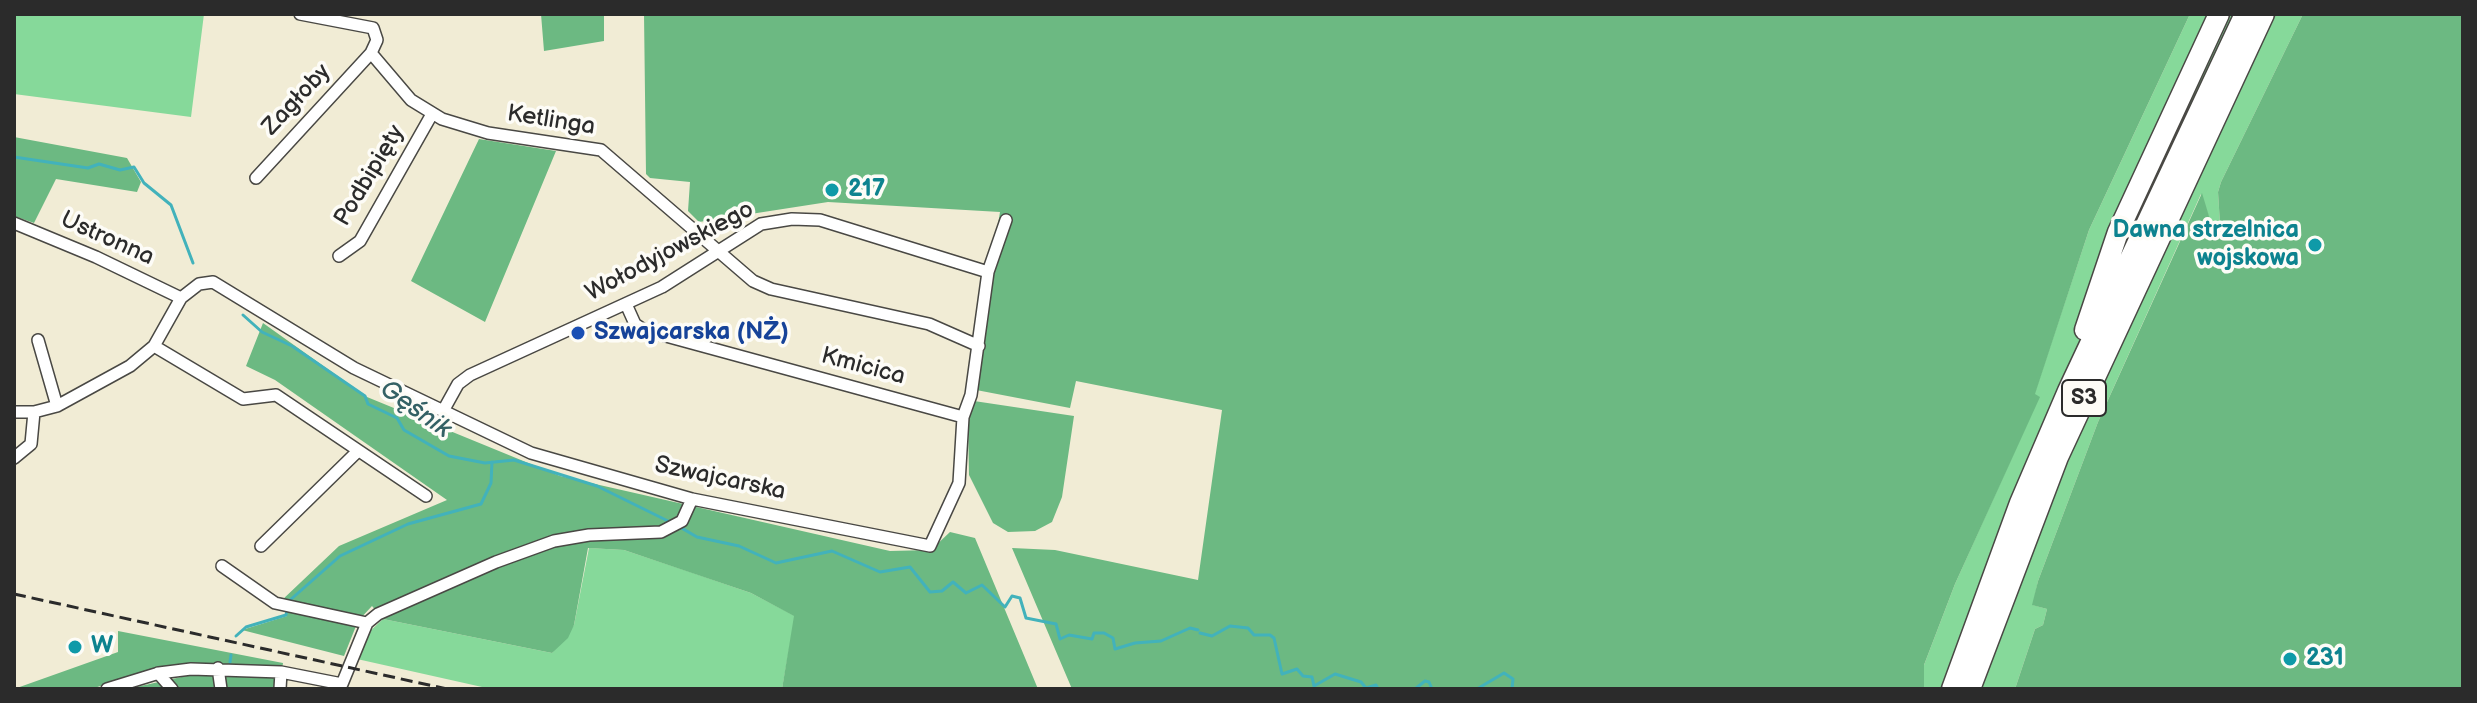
<!DOCTYPE html>
<meta charset="utf-8">
<style>
body{margin:0}
#map{position:relative;width:2477px;height:703px;overflow:hidden;background:#f1ecd5;font-family:"Balsamiq Sans",sans-serif}
canvas{display:block}
.frame{position:absolute;inset:0;border:16px solid #2b2b2b;pointer-events:none}
</style>
<div id="map">
<canvas width="2477" height="703"></canvas>
<div class="frame"></div>
</div>
<script>
const context = document.querySelector('canvas').getContext('2d');
context.lineJoin = 'round';
function fillPath(path, color) {
  context.fillStyle = color;
  context.fill(path, 'evenodd');
}
function shape(rows) {
  const path = new Path2D();
  for (const r of rows) {
    path.moveTo(r[0], r[1]);
    for (let i = 2; i < r.length; i += 2) path.lineTo(r[i], r[i + 1]);
  }
  return path;
}
function strokePath(path, color, width, dash) {
  context.strokeStyle = color;
  context.lineWidth = width;
  context.lineCap = dash ? 'butt' : 'round';
  context.setLineDash(dash || []);
  context.stroke(path);
}
function label(font, color, halo, rows, align = 'center') {
  context.font = font + ' "Balsamiq Sans",sans-serif';
  context.lineWidth = 7;
  context.setLineDash([]);
  context.textBaseline = 'middle';
  context.strokeStyle = halo;
  context.fillStyle = color;
  for (const [text, x, y, turn = 0] of rows) {
    context.save();
    context.translate(x, y);
    context.rotate((+turn || 0) * Math.PI / 180);
    context.textAlign = isNaN(turn) ? turn : align;
    if (halo) context.strokeText(text, 0, 0);
    context.fillText(text, 0, 0);
    context.restore();
  }
}
fillPath(shape([
 [14,14,204,14,191,117,14,94],
 [2190,14,2303,14,2221,182,2218,192,2220,224,2212,226,2201,194,2098,422,2038,581,2033,605,2047,609,2043,625,2035,629,2015,689,1924,689,1924,665,1955,584,2039,397,2034,395,2089,230],
 [589,548,624,550,687,571,751,593,795,616,782,689,491,689,357,659,368,633,383,619,552,653,574,625]
]), '#86d99a');
fillPath(shape([
 [541,14,604,14,604,41,544,51],
 [644,14,2190,14,2089,230,2035,394,2040,397,1955,584,1924,665,1924,689,1072,689,1012,548,1055,550,1198,580,1222,410,1076,381,1070,408,971,389,1000,212,828,202,699,222,688,211,690,182,650,178,646,174],
 [2303,14,2463,14,2463,689,2015,689,2035,629,2043,625,2047,609,2032,605,2038,581,2098,422,2202,193,2212,226,2220,224,2218,192,2221,182],
 [14,137,127,158,141,182,137,192,56,179,34,223,14,216],
 [479,139,556,151,485,322,411,281],
 [263,323,367,397,560,476,890,551,931,550,950,532,975,538,1038,689,782,689,794,616,751,593,624,550,588,548,574,625,568,638,552,653,383,619,372,606,358,621,344,656,242,630,287,616,281,601,339,546,447,500,275,380,246,366],
 [974,401,1074,416,1062,497,1052,522,1035,531,1008,532,993,523,969,475,968,421],
 [118,631,283,663,282,670,151,670,91,689,14,689,118,652],
 [204,672,289,677,283,689,127,689]
]), '#6cb982');
strokePath(shape([
 [14,157,88,168,99,164,120,170,134,167,144,183,171,205,193,263],
 [243,315,262,332,292,346,365,396,368,404,397,418,404,430,449,456,485,463,514,460,597,486,670,522],
 [678,526,697,537,739,546,776,563,832,551,880,572,910,567,930,592,942,591,953,582,966,593,982,585,1005,607,1012,596,1020,598,1026,618,1056,624,1060,639,1069,635,1092,639,1094,633,1104,633,1113,638,1115,649,1135,643,1161,641,1190,628,1198,630],
 [1200,633,1212,636,1230,626,1248,628,1254,635,1270,635,1274,638,1282,674,1297,669,1303,676,1312,677,1314,686,1335,674,1361,682,1366,688,1376,685,1378,689],
 [236,636,246,627,286,615,289,601,340,556,408,524,481,504,491,483,492,462],
 [230,662,231,655],
 [1415,689,1425,681,1429,682,1432,689],
 [1477,689,1504,673,1513,679,1512,689]
]), '#42b2bb', 3);
const street = shape([
 [371,53,411,100,442,119,488,133,601,150,753,281,771,289,929,324,979,346],
 [256,178,371,53,377,40,373,28,300,14],
 [14,223,96,257,181,298],
 [339,256,360,241,432,114],
 [626,304,635,324,644,330,963,417],
 [38,340,57,406],
 [154,346,243,399,276,395,426,496],
 [443,411,458,384,470,375,662,287,761,224,792,219,820,220,988,272],
 [14,412,34,412,57,406,130,366,154,346,181,298,199,284,213,282,354,368,531,453,692,499,930,546,959,483,963,417,971,395,988,272,1006,220],
 [14,458,31,444,34,412],
 [261,546,358,451],
 [222,566,275,603,367,623],
 [218,668,221,689],
 [158,673,172,689],
 [107,689,159,673,191,669,281,672,342,684,367,623,378,614,496,562,554,541,589,535,661,532,682,521,692,499],
 [280,689,281,672]
]);
const highway = shape([
 [2085,330,2118,232,2219,14],
 [1952,689,2020,503,2068,391,2245,14],
 [1970,689,2058,457,2264,14]
]);
strokePath(street, '#494844', 14);
strokePath(highway, '#494844', 23);
strokePath(street, '#fff', 11);
strokePath(highway, '#fff', 20);
strokePath(shape([
 [14,594,447,689]
]), '#2b2b2b', 3, [12, 6]);
for (const [x, y, r, color] of [
 [832,190,8,"#0f9aa8"],
 [2315,245,8,"#0f9aa8"],
 [578,333,8,"#1a4fb4"],
 [75,647,8,"#0f9aa8"],
 [2290,659,8,"#0f9aa8"]
]) {
  const dot = new Path2D();
  dot.arc(x, y, r, 0, 2 * Math.PI);
  context.fillStyle = color;
  context.fill(dot);
  strokePath(dot, '#fdfcf7', 3);
}
for (const [x, y, w] of [
 [2084,398,44]
]) {
  const box = new Path2D();
  box.roundRect(x - w / 2, y - 18, w, 36, 6);
  context.fillStyle = '#fdfcf7';
  context.fill(box);
  strokePath(box, '#2b2b2b', 2);
}
label('bold 22px', '#2b2b2b', null, [
 ["S3",2084,398]
]);
label('24px', '#2b2b2b', '#fdfcf7', [
 ["Zagłoby",297,100,-47],
 ["Ketlinga",551,121,9],
 ["Podbipięty",370,176,-59],
 ["Ustronna",107,239,24],
 ["Wołodyjowskiego",670,252,-28],
 ["Kmicica",863,367,15],
 ["Szwajcarska",720,479,12]
]);
label('bold 24px', '#0d838f', '#fdfcf7', [
 ["217",848,190],
 ["Dawna strzelnica",2299,231,"right"],
 ["wojskowa",2299,259,"right"],
 ["W",91,647],
 ["231",2306,659]
], 'left');
label('bold 24px', '#164399', '#fdfcf7', [
 ["Szwajcarska (NŻ)",594,333]
], 'left');
label('italic 26px', '#346165', '#fdfcf7', [
 ["Gęśnik",415,410,35]
]);
</script>
